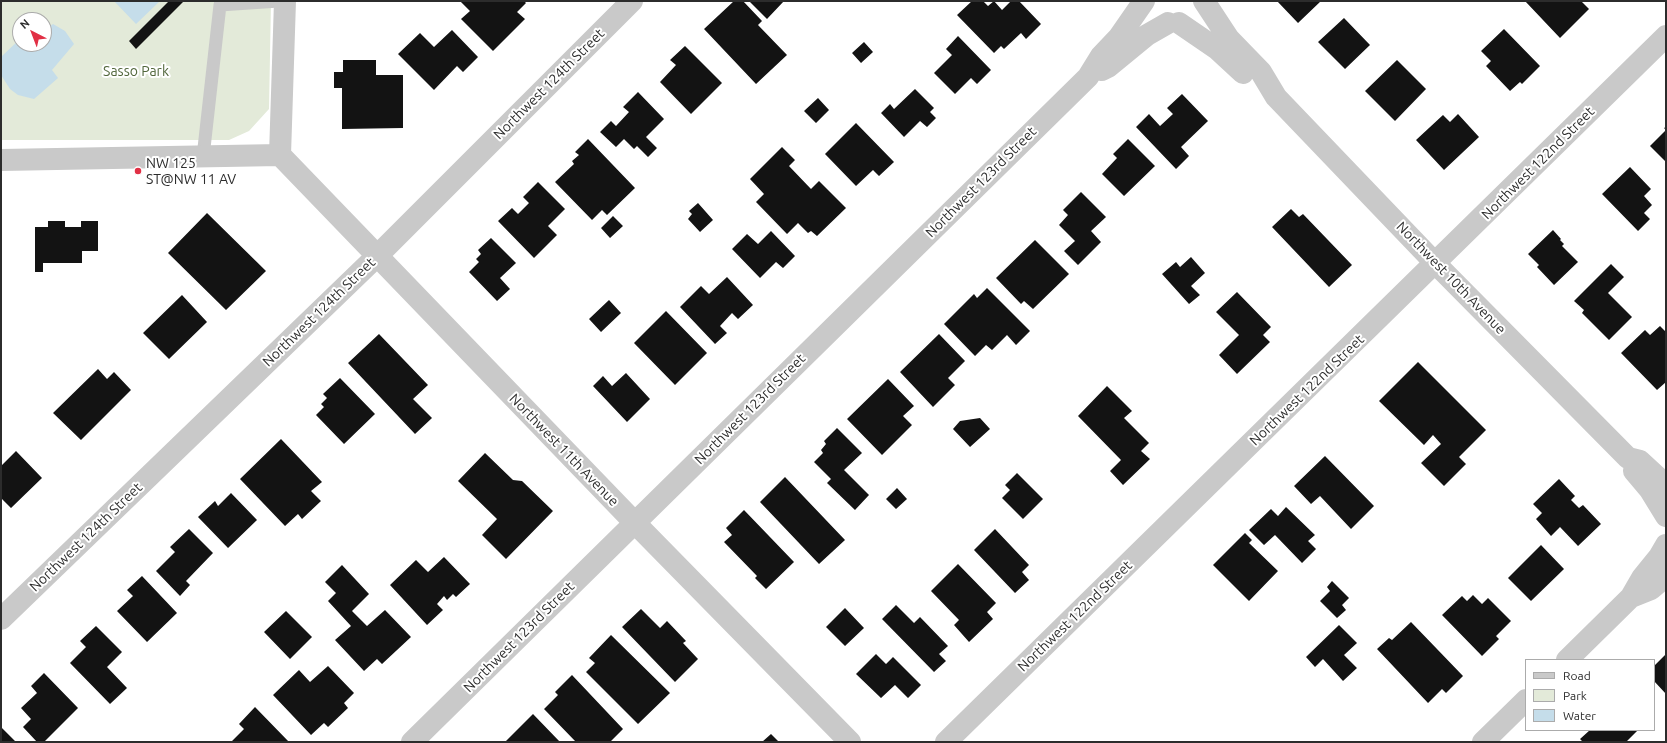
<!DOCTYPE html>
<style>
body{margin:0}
#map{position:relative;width:1667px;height:743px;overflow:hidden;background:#fff;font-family:Ubuntu,sans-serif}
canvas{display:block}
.frame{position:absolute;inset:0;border:2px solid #2c2c2c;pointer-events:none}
.legend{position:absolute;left:1525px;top:659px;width:130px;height:72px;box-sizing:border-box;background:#fff;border:1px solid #ababab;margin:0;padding:5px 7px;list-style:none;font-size:12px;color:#2c2c2c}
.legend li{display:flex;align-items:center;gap:8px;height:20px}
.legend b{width:20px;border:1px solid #ababab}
.north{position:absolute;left:12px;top:12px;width:40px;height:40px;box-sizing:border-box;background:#fff;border:1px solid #ababab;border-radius:50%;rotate:318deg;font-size:11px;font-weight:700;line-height:16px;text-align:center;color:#2c2c2c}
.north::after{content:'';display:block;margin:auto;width:14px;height:18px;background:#e13045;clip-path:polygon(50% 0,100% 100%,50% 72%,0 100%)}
</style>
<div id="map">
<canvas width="1667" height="743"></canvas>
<div class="frame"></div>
<ul class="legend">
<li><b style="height:5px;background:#c9c9c9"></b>Road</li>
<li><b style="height:11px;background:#e3ead9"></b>Park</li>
<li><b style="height:11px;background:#c5ddea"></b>Water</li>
</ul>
<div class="north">N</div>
</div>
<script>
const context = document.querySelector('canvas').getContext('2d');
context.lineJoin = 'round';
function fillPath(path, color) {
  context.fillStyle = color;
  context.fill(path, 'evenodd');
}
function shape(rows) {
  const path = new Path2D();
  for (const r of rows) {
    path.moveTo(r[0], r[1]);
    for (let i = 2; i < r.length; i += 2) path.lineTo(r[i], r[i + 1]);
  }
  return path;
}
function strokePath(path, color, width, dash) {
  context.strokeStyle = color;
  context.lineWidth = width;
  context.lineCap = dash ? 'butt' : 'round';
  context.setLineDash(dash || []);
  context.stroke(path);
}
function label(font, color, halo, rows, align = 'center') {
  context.font = font + ' Ubuntu,sans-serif';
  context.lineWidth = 4;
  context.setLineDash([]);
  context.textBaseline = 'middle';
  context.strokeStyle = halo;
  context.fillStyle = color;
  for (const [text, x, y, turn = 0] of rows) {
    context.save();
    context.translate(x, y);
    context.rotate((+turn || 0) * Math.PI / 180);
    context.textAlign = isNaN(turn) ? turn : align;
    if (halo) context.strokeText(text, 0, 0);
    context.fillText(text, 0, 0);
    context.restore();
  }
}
fillPath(shape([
 [1,1,271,1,269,109,249,131,229,140,1,140],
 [20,20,44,20,44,44,20,44]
]), '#e3ead9');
fillPath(shape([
 [114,1,160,1,136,24],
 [53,24,65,31,74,44,52,70,58,78,34,99,18,95,10,89,1,75,1,57,20,39,20,44,44,44,44,31]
]), '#c5ddea');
fillPath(shape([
 [169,1,184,1,136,49,129,41],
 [460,1,524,1,526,3,517,12,525,19,493,51,461,19,470,11],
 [734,1,743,1,762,21,758,25,787,55,756,84,704,29],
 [749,1,784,1,767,19],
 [972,1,983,1,988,6,994,1,1002,10,1011,1,1019,1,1041,24,1026,39,1021,33,1004,49,1001,46,994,53,957,15],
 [1277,1,1321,1,1298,23],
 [1525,1,1581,1,1589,9,1560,38],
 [1344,18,1370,45,1345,69,1318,42],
 [1504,29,1540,66,1522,84,1520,82,1510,91,1486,66,1491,61,1481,51],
 [452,30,478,57,463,72,457,66,434,90,398,54,420,33,434,47],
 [958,36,991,70,977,84,971,78,955,94,934,73,952,55,946,49],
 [864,42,873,52,861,63,852,53],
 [685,46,722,83,691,114,660,82,676,65,670,60],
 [343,60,376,60,376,75,403,75,403,128,342,129,342,88,334,88,334,72,343,72],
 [1397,60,1426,89,1395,121,1365,91],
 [915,89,934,108,930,112,936,118,927,127,920,121,904,137,881,113,890,104,894,109],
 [638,92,664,119,646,137,657,148,648,157,637,146,634,149,624,139,616,147,600,132,611,121,616,126,629,112,623,107],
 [1182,94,1208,121,1181,147,1189,156,1176,169,1136,127,1149,114,1160,126,1173,114,1167,108],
 [818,98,829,110,816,123,804,111],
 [1458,114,1479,137,1444,170,1416,140,1443,115,1450,122],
 [856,123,894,162,879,176,873,170,856,186,825,154],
 [1666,127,1666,162,1650,146,1666,130,1664,128],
 [588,139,635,188,607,215,602,210,592,220,555,182,574,164,572,161,579,155,575,152],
 [1128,139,1155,166,1124,196,1102,174,1117,158,1113,154],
 [782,147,795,160,789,166,811,189,819,181,846,208,817,236,811,231,808,233,798,223,787,234,756,202,764,194,750,179],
 [1630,167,1651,189,1644,196,1652,205,1644,213,1650,219,1638,231,1602,194],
 [538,182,565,209,548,226,557,235,534,258,498,221,512,208,518,214,529,203,523,197],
 [1081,192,1106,217,1091,231,1101,242,1078,265,1064,251,1075,241,1059,225,1068,215,1063,210],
 [698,203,713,220,700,232,688,219,692,214,689,211],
 [1291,209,1299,217,1303,214,1352,265,1329,287,1272,227],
 [207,213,266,271,226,310,168,253],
 [613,216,623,226,610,238,601,228],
 [48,221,65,221,65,227,81,227,81,221,98,221,98,251,82,251,82,263,43,263,43,272,35,272,35,227,48,227],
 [1553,230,1561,239,1560,240,1564,244,1562,246,1578,262,1554,285,1537,267,1539,265,1528,254],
 [771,231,795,256,783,268,776,262,760,278,732,249,747,234,758,244],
 [491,238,516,263,500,278,510,289,497,301,469,272,479,262,476,259,481,254,478,250],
 [1035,240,1069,274,1033,309,1024,301,1021,304,996,278],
 [1191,257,1205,273,1191,286,1200,295,1189,304,1162,274,1176,262,1180,267],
 [1611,264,1624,277,1608,293,1632,317,1609,340,1582,313,1584,310,1574,301],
 [727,277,753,305,738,319,732,313,720,326,727,333,715,344,680,307,701,286,709,294],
 [987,288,1030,331,1016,345,1007,335,992,350,986,345,975,356,944,324,974,294,977,298],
 [1237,292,1271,327,1263,335,1270,342,1237,374,1219,355,1239,335,1216,312],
 [182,295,207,322,169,359,143,333],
 [609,300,621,313,601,332,589,319],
 [666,311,707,353,675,385,634,343],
 [1660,326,1666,332,1666,382,1657,390,1621,353,1645,330,1650,335],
 [379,334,428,385,413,399,432,418,415,434,348,363],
 [939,334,965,361,948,378,955,385,933,407,900,372],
 [1418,362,1486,430,1459,457,1466,464,1444,486,1421,463,1441,444,1433,435,1424,445,1379,401],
 [98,369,107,379,114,372,131,390,81,440,53,413],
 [626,373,650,399,627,422,593,386,603,376,612,386],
 [340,378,375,414,344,444,316,415,324,407,321,404,327,398,323,394],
 [888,379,914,406,903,416,912,425,882,455,847,419],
 [1107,386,1132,411,1124,418,1149,443,1141,451,1150,459,1123,485,1110,471,1121,460,1078,416],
 [980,418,990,429,970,447,953,429,960,421],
 [837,428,862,453,844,470,869,495,855,510,827,483,831,479,814,462,823,453,821,450,826,444,824,441],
 [281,439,322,482,311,491,321,501,302,519,298,514,285,526,240,479],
 [16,451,42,478,11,508,2,499,1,500,1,466],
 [485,453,513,480,522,481,553,511,506,559,482,535,497,519,458,481],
 [1325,456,1374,506,1351,529,1320,496,1311,504,1294,486],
 [1017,473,1043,499,1023,519,1002,498,1010,490,1005,485],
 [785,477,845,540,819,564,760,502],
 [1559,479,1575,496,1571,500,1579,508,1583,505,1601,524,1578,546,1560,527,1551,536,1536,519,1542,513,1533,504],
 [897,488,907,499,896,509,886,499],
 [231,493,257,520,228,548,198,517,215,501,218,506],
 [1286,507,1315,535,1308,541,1316,549,1302,563,1275,535,1264,545,1249,530,1271,509,1278,516],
 [744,510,794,562,766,589,755,578,757,576,724,542,732,535,726,528],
 [189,529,213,553,186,581,190,585,180,596,156,571,175,552,170,547],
 [995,529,1029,565,1022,572,1029,580,1015,593,974,550],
 [1245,533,1252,540,1249,543,1278,571,1249,601,1213,565],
 [1541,545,1564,569,1531,601,1508,578],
 [444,557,470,584,456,597,453,594,447,600,444,596,437,604,443,610,427,625,390,585,416,560,428,572],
 [958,564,996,603,987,612,993,619,969,642,954,625,959,620,931,591],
 [342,565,369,594,352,611,367,626,385,610,411,637,382,664,377,659,364,671,335,640,351,626,328,601,336,593,325,582],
 [142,576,177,613,147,642,117,611,133,596,127,590],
 [1332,581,1349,598,1342,605,1346,610,1337,618,1320,601,1330,591,1327,587],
 [1473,595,1482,604,1488,598,1511,621,1496,636,1499,639,1482,656,1442,615,1462,596,1467,601],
 [896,605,914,623,920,617,948,646,939,654,946,661,934,672,882,619],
 [845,608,864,628,845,646,826,627],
 [641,609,660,628,667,621,686,641,683,643,698,659,675,682,622,627],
 [286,611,312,637,290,659,264,632],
 [1411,622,1463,676,1446,693,1442,689,1428,703,1377,649,1389,638,1392,640],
 [1339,625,1357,643,1344,655,1357,668,1343,681,1323,659,1315,667,1306,657],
 [96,626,122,652,107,667,127,688,110,704,70,663,86,647,80,641],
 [611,635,670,693,638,724,586,672,595,663,589,658],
 [876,654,886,664,893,657,921,685,908,698,895,685,881,698,856,674],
 [1666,654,1666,694,1654,681,1654,666],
 [328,666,354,693,344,703,348,708,328,727,324,723,311,735,273,695,299,670,310,682],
 [44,673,78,708,44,742,37,742,23,727,31,719,21,708,37,693,31,686],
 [572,675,623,729,610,742,576,742,544,709,558,695,555,692],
 [255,707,289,742,232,741,244,729,239,724],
 [533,714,560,742,505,742],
 [1,727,16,742,1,742],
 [1590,730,1638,730,1626,742,1583,742,1580,739],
 [771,734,779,742,762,742]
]), '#131313');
strokePath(shape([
 [203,157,220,5,279,1]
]), '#c9c9c9', 13);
strokePath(shape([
 [285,1,280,155,635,523,850,742],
 [1204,1,1229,39,1261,72,1276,97,1436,264,1628,458,1640,461,1666,485],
 [1179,23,1217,49,1243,73],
 [1102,70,1108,67,1147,35,1168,23],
 [1,160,280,155],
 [1634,471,1650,490,1666,516],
 [1631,597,1651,589,1666,576],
 [1,619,377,256,632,1],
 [1567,660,1631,597,1642,578,1659,557,1666,545],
 [412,742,1088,77,1101,56,1119,37,1144,1],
 [946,742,1666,36],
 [1483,742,1526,700]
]), '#c9c9c9', 22);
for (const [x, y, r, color] of [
 [138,171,4,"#e13045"]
]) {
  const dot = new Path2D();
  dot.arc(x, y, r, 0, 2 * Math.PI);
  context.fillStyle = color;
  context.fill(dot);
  strokePath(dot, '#fff', 1.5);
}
label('14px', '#51663b', '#fff', [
 ["Sasso Park",136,71]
]);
label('14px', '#2c2c2c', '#fff', [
 ["Northwest 124th Street",549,84,-45],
 ["Northwest 122nd Street",1538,163,-45],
 ["Northwest 123rd Street",981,182,-45],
 ["Northwest 10th Avenue",1451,278,46],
 ["Northwest 124th Street",319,312,-44],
 ["Northwest 122nd Street",1307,390,-44],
 ["Northwest 123rd Street",750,409,-45],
 ["Northwest 11th Avenue",564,450,46],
 ["Northwest 124th Street",86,537,-44],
 ["Northwest 122nd Street",1075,616,-44],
 ["Northwest 123rd Street",519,637,-45]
]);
label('14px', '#2c2c2c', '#fff', [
 ["NW 125",146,163],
 ["ST@NW 11 AV",146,179]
], 'left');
</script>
